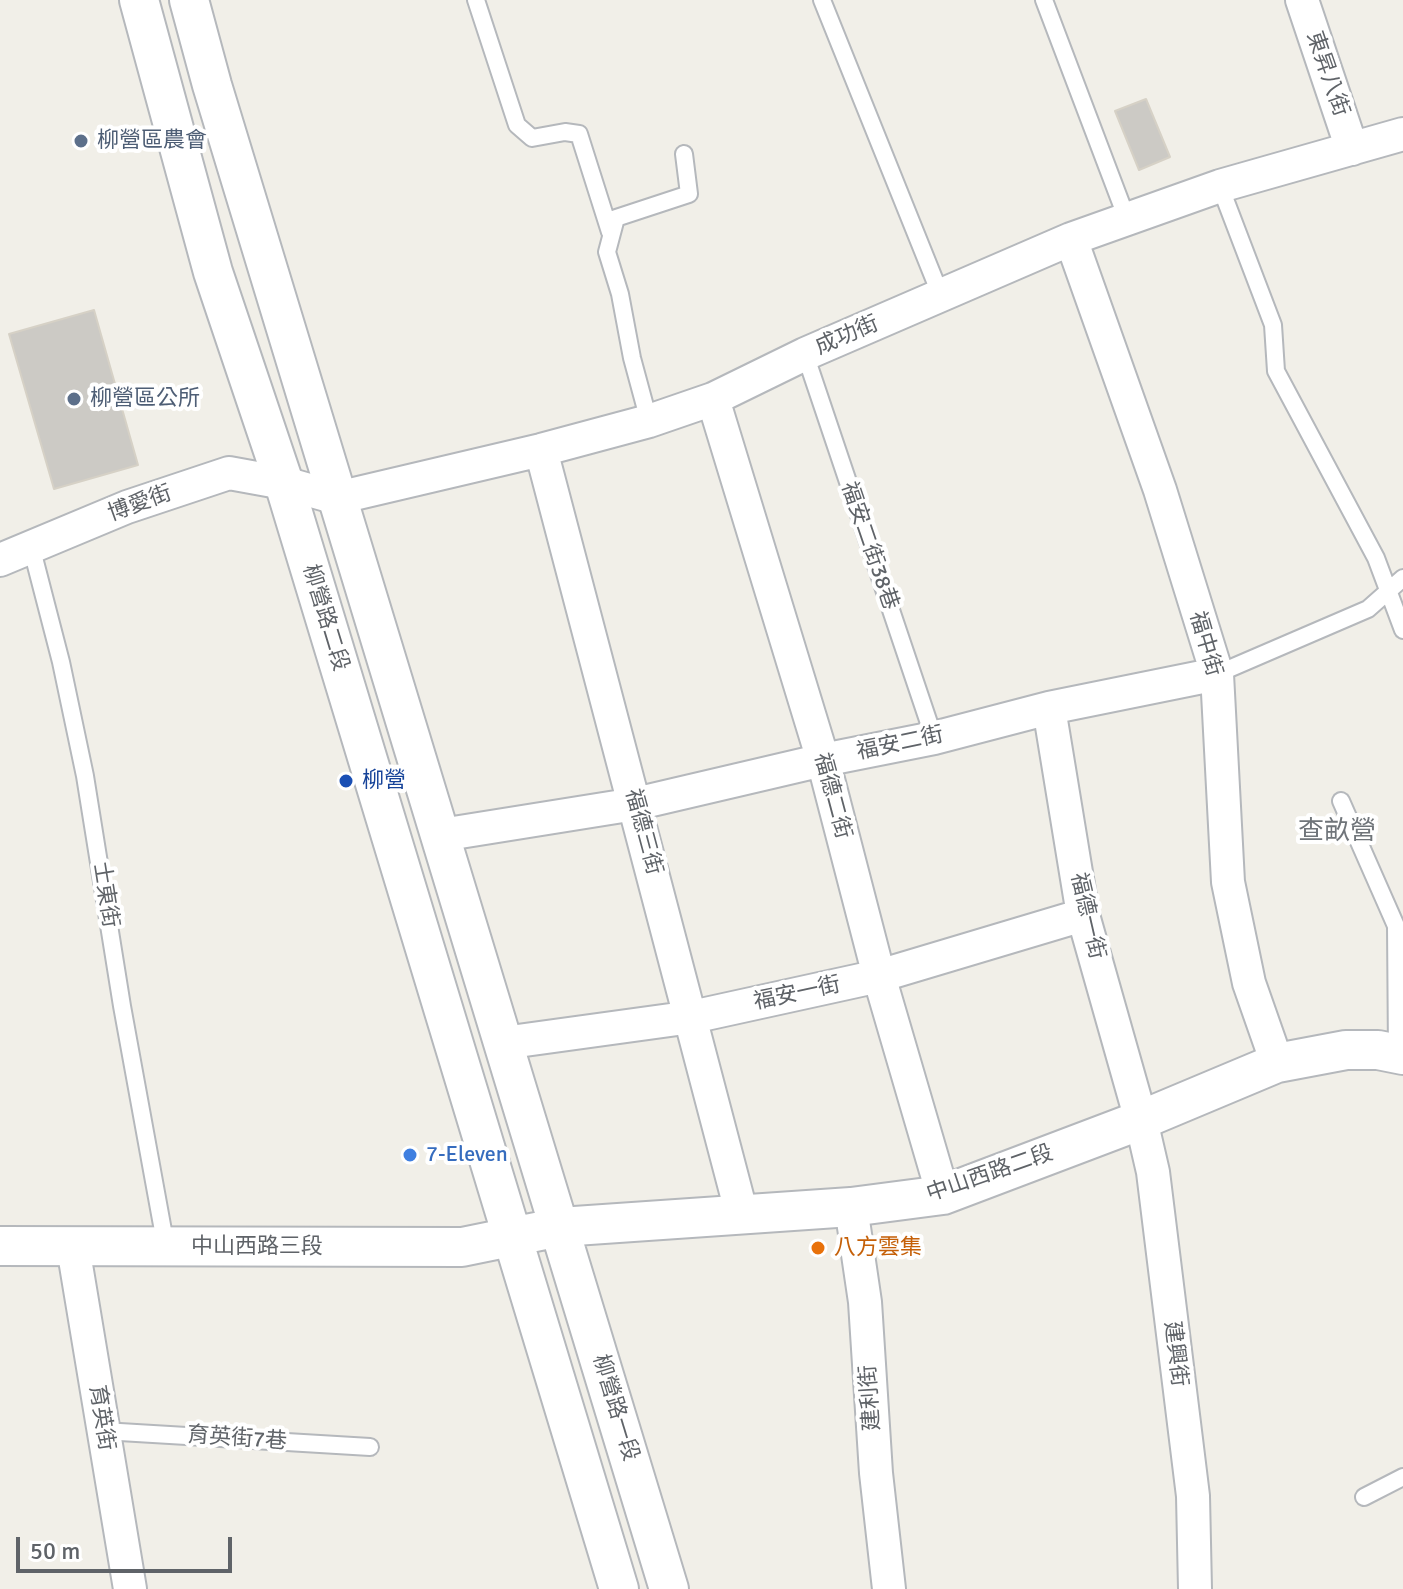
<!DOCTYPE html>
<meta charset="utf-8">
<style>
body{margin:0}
#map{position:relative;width:1403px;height:1589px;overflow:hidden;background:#f1efe8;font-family:Signika,sans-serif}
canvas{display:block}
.scale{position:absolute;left:16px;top:1537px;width:216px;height:36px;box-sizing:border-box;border:4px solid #5f6368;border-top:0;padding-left:10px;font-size:24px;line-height:28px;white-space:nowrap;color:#5f6368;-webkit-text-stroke:6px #fff;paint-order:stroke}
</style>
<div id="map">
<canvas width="1403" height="1589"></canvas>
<div class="scale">50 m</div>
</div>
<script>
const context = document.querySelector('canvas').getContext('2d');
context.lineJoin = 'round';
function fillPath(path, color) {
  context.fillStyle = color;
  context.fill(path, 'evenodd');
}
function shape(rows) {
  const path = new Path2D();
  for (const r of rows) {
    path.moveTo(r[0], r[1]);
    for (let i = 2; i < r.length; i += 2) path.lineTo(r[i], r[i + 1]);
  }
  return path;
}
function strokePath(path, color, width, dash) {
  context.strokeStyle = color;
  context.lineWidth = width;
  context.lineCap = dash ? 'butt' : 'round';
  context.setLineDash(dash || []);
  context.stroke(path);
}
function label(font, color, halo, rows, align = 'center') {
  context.font = font + ' Signika,"Noto Sans TC",sans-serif';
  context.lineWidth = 8;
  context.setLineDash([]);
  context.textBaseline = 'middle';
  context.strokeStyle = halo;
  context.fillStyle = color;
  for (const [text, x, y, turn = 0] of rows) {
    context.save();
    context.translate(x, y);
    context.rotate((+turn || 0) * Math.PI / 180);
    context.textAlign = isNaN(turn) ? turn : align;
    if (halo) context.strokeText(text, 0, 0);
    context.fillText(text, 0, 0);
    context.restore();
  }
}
const building = shape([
 [1146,99,1170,157,1139,170,1115,111,1146,99],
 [94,310,138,465,54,489,9,334,94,310]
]);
fillPath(building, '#cccac5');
strokePath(building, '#d6d1c6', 2);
const service = shape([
 [476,0,517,125,532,138,565,132,579,134,610,232],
 [822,0,941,296],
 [1044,0,1127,219],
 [1220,186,1273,325,1276,371,1376,558,1403,630],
 [805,354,934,738],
 [649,421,632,358,620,294,607,252,616,218,689,194,684,154],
 [31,546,61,662,85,776,122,1006,166,1247],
 [1217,674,1368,609,1403,578],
 [1341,801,1396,926,1397,1054],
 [103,1431,370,1447],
 [1364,1497,1403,1477]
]);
const minor = shape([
 [1302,0,1352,149],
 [1071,239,1160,490,1217,674,1228,882,1249,983,1277,1063],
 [713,399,823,760,879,976,943,1195],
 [541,450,742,1215],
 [0,560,127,507,229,473,284,483,337,498,541,450,649,421,713,399,805,354,1071,239,1220,186,1403,134],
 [1049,708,1083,915,1141,1120,1153,1172,1193,1496,1195,1589],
 [441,835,635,804,823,760,934,738,1049,708,1217,674],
 [503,1043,692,1017,879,976,1083,915],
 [851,1207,865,1302,876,1473,889,1589],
 [73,1247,130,1589]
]);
const tertiary = shape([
 [139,0,213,272,284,483,619,1589],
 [189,0,212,85,669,1589],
 [0,1246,462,1247,560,1227,851,1207,943,1195,1141,1120,1277,1063,1346,1050,1378,1050,1403,1055]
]);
strokePath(service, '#b5b8bc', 20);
strokePath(minor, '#b5b8bc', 36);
strokePath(tertiary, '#b5b8bc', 42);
strokePath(service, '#fff', 16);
strokePath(minor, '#fff', 32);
strokePath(tertiary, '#fff', 38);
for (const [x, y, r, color] of [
 [81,141,8,"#5c6f8a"],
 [74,399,8,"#5c6f8a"],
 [346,781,8,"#1a4fb4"],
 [410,1155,8,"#3f7fe0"],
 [818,1248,8,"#e8710a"]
]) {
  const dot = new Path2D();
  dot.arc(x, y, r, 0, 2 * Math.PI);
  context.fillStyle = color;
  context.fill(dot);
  strokePath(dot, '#fff', 3);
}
label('22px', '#5f6368', '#fff', [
 ["東昇八街",1327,74,71],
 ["成功街",847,336,-23],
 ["博愛街",140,504,-20],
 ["福安二街38巷",869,546,71],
 ["柳營路二段",325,618,73],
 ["福中街",1205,644,74],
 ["福安二街",900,744,-12],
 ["福德二街",832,796,75],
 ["福德三街",643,832,75],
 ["士東街",105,895,81],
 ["福德一街",1087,916,77],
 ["福安一街",797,994,-12],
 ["中山西路二段",990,1174,-19],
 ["中山西路三段",257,1247],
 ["建興街",1175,1354,83],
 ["建利街",871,1398,-94],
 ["柳營路一段",615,1408,73],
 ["育英街",101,1418,81],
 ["育英街7巷",237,1439,4]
]);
label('22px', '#4e5e75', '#fff', [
 ["柳營區農會",97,141],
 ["柳營區公所",90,399]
], 'left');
label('22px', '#164399', '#fff', [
 ["柳營",362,781]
], 'left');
label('22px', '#366cbe', '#fff', [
 ["7-Eleven",426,1155]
], 'left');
label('22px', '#c56008', '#fff', [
 ["八方雲集",834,1248]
], 'left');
label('26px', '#70757a', '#fff', [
 ["查畝營",1337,832]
]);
</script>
